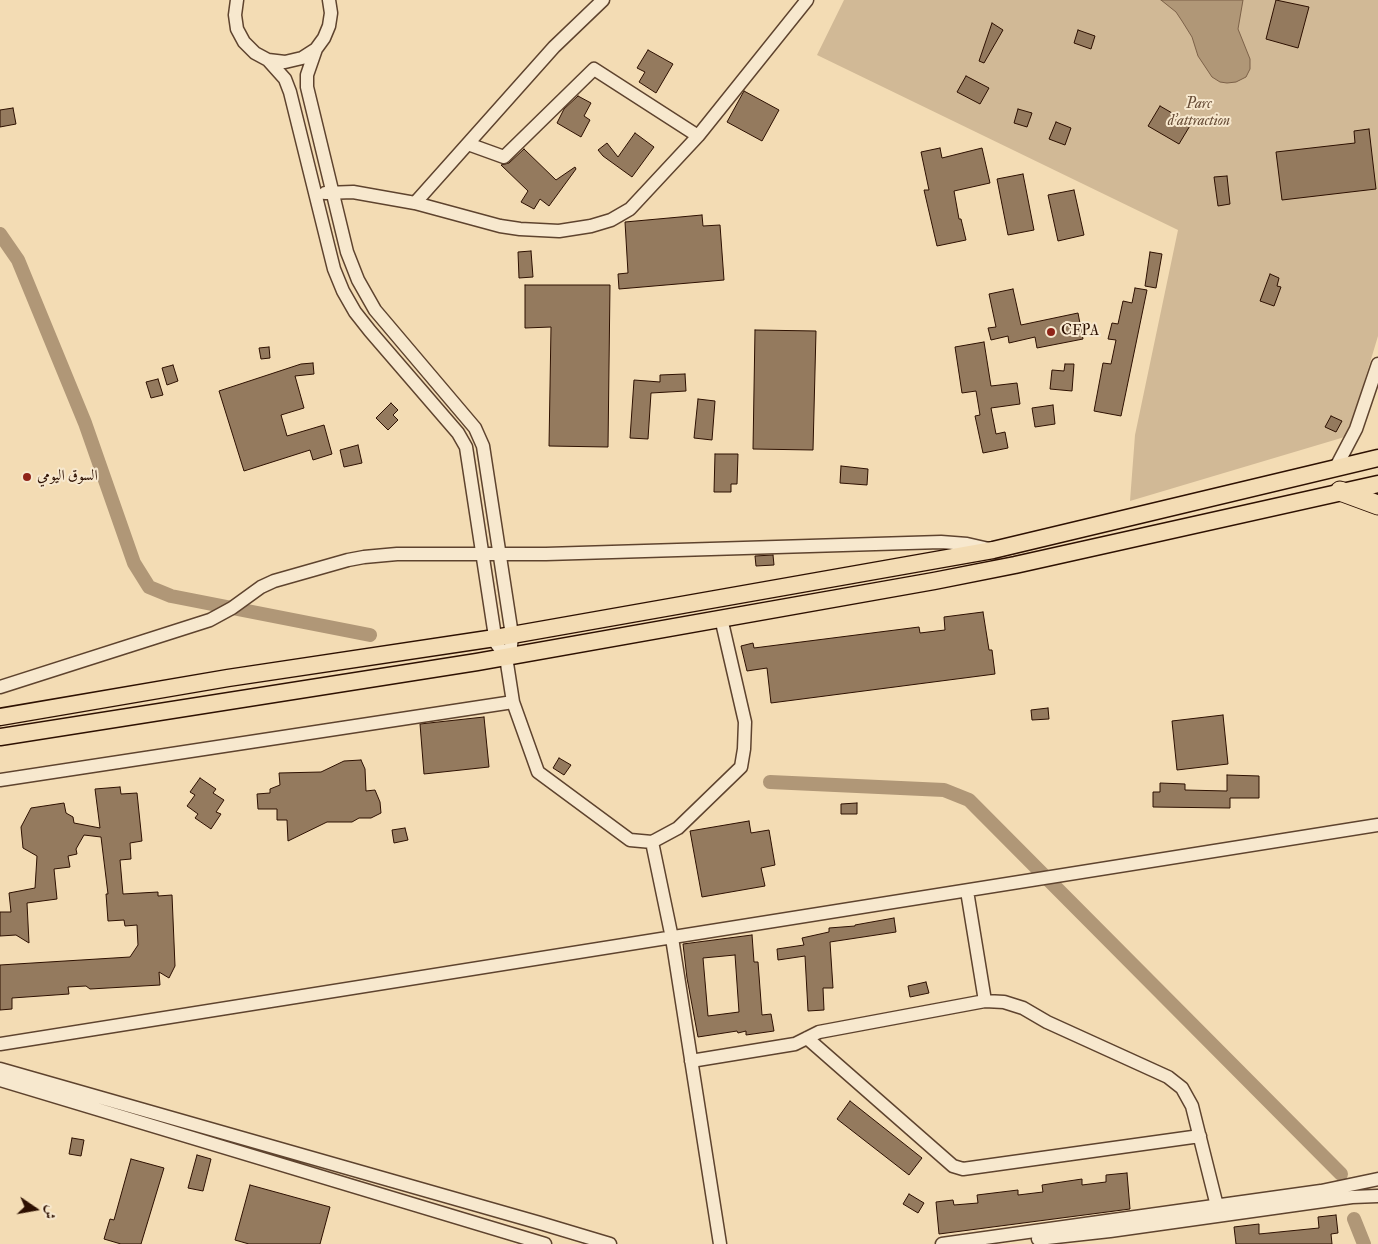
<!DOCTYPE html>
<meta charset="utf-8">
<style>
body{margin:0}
#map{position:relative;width:1378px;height:1244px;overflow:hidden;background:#f3dcb4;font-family:"IM FELL Double Pica",Amiri,serif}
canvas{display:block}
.north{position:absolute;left:10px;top:1184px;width:50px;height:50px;-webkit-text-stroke:4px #f7e8ce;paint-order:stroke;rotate:102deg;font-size:14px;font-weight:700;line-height:20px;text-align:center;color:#2d1001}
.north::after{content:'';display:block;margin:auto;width:18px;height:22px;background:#2d1001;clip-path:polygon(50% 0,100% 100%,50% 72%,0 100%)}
</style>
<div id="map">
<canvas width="1378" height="1244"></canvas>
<div class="north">ش</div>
</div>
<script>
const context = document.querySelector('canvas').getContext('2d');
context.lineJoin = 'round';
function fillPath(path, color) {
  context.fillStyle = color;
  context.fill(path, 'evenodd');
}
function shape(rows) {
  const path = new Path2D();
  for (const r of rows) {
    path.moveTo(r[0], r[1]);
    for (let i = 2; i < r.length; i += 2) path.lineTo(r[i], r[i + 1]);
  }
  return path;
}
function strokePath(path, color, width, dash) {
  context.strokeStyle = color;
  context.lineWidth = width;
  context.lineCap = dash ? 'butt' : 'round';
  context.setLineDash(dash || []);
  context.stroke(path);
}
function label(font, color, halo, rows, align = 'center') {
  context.font = font + ' "IM FELL Double Pica",Amiri,serif';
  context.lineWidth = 4;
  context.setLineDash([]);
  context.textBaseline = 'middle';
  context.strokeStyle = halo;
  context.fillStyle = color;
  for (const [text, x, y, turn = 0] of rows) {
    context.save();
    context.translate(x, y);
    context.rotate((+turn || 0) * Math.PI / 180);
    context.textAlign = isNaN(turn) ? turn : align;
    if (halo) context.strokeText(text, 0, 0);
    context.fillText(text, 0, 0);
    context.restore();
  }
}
fillPath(shape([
 [844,0,1378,0,1378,336,1348,436,1130,501,1135,435,1178,230,817,55]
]), '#d1b996');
const water = shape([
 [1161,0,1243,0,1238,29,1250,59,1250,69,1246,77,1236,82,1227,83,1220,82,1212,77,1198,56,1192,37,1182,21,1176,12,1161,0]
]);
fillPath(water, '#b09777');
strokePath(water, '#7c6148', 1);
strokePath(shape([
 [0,234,18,260,85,423,134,563,149,587,171,596,370,635],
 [770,782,944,790,969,800,1341,1174],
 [1354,1219,1364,1244]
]), '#b09777', 14);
const building = shape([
 [1276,0,1309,7,1298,48,1266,39,1276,0],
 [992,23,1003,30,984,63,979,61,992,23],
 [1078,30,1095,36,1091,49,1074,43,1078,30],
 [648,50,673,64,656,93,639,82,645,72,637,68,648,50],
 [966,76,989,88,980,104,957,92,966,76],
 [744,91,779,110,762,141,727,122,744,91],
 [578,96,591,103,584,116,590,120,581,137,557,123,564,109,578,96],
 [1160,106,1191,124,1179,144,1148,126,1160,106],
 [13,108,16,124,0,127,0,110,13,108],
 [1018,109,1032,113,1027,127,1014,123,1018,109],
 [1056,122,1071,128,1065,145,1049,139,1056,122],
 [1369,129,1376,189,1282,200,1276,152,1355,143,1354,131,1369,129],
 [635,133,654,147,632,177,603,156,598,150,607,143,618,157,635,133],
 [940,148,942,158,982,148,990,183,954,191,959,219,961,219,966,240,937,246,924,190,929,190,921,152,940,148],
 [524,149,556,180,575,167,576,169,549,206,540,199,534,209,521,202,528,191,501,165,509,163,524,149],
 [1023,174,1034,230,1008,235,997,179,1023,174],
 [1227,176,1230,204,1218,206,1214,177,1227,176],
 [1074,190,1084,235,1058,241,1048,195,1074,190],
 [702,215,703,226,720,225,724,280,619,289,618,274,628,273,625,222,702,215],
 [531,251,533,277,519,278,518,252,531,251],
 [1150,252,1162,254,1156,288,1145,286,1150,252],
 [1270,274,1279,278,1277,286,1281,287,1274,306,1260,301,1270,274],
 [525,285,610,285,608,447,549,446,551,327,525,328,525,285],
 [1135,288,1147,290,1121,416,1094,411,1103,363,1111,364,1116,340,1108,339,1112,323,1118,324,1123,301,1132,303,1135,288],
 [1013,289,1021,325,1078,313,1083,339,1037,348,1035,337,1009,343,1008,336,991,340,988,328,996,327,989,294,1013,289],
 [755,330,816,331,813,450,753,449,755,330],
 [984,342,991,386,1017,383,1020,404,991,408,996,434,1005,432,1008,448,983,453,975,416,980,415,976,391,962,393,955,347,984,342],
 [269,347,270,358,261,359,259,348,269,347],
 [313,363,314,374,295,376,304,408,281,415,287,436,324,425,332,454,313,460,310,450,244,471,219,391,301,364,313,363],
 [1065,364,1074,364,1072,391,1050,389,1052,370,1064,371,1065,364],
 [173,365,178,381,167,385,162,368,173,365],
 [685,374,686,391,651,393,648,439,630,438,634,380,660,382,660,375,685,374],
 [158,379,163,395,151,398,146,382,158,379],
 [698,399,715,401,712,440,694,438,698,399],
 [391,403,398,410,393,415,398,420,388,430,376,418,391,403],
 [1053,405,1055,424,1035,427,1032,408,1053,405],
 [1331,416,1342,421,1336,432,1325,427,1331,416],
 [358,445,362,463,344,467,340,450,358,445],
 [715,454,738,454,737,484,731,484,731,492,714,492,715,454],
 [841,466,868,469,867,485,840,483,841,466],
 [773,555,774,565,756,566,755,556,773,555],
 [983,612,989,650,992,650,995,674,771,703,767,668,747,671,741,646,753,643,754,648,919,627,920,633,945,630,944,617,983,612],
 [1048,708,1049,719,1032,720,1031,710,1048,708],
 [1223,715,1228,764,1177,770,1172,721,1223,715],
 [484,717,489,767,424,774,420,724,484,717],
 [559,758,571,765,564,775,553,768,559,758],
 [361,760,365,769,366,791,375,790,380,802,381,813,371,818,359,818,352,822,327,822,288,841,287,820,277,820,277,809,258,809,257,794,270,793,270,789,280,785,279,773,321,772,344,761,361,760],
 [1227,775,1259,776,1259,798,1230,798,1230,808,1153,807,1153,792,1160,792,1160,783,1185,784,1185,790,1227,791,1227,775],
 [200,778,216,789,213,793,224,800,216,812,221,814,211,829,195,818,198,814,187,806,195,795,190,792,200,778],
 [120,787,121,794,137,793,142,841,130,843,131,859,120,860,123,894,158,892,158,896,172,895,175,966,169,978,159,972,160,985,90,989,86,986,68,987,69,994,12,998,12,1009,0,1010,0,965,130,957,138,945,137,925,125,926,124,920,108,921,106,894,108,894,101,837,84,835,76,849,77,854,68,856,70,867,54,869,57,899,27,903,29,943,16,935,0,936,0,912,11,912,9,893,35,888,37,856,23,848,21,827,31,808,64,803,66,813,73,817,74,823,100,828,95,789,120,787],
 [857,803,857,814,841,814,841,804,857,803],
 [749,821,751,833,769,830,775,865,761,868,765,886,702,897,690,831,749,821],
 [405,828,408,840,394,843,392,830,405,828],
 [894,918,896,932,830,942,833,988,823,988,824,1010,808,1011,805,956,778,960,777,949,804,945,802,938,829,932,829,928,855,926,855,925,894,918],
 [752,935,754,962,758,962,762,1015,771,1014,774,1031,746,1035,746,1031,738,1033,737,1031,698,1037,687,978,683,944,752,935],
 [735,955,739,1012,708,1016,703,958,735,955],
 [926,982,929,993,910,997,908,986,926,982],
 [850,1101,922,1158,909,1175,837,1119,850,1101],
 [72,1138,84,1140,81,1156,69,1154,72,1138],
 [197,1155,211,1159,203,1191,188,1188,197,1155],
 [131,1159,164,1168,141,1244,121,1244,104,1239,110,1219,114,1220,131,1159],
 [1127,1173,1130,1209,939,1234,936,1202,953,1200,954,1205,978,1203,977,1195,1018,1190,1018,1195,1043,1192,1042,1185,1082,1179,1082,1185,1106,1182,1106,1175,1127,1173],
 [250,1185,330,1207,320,1244,249,1244,235,1240,250,1185],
 [909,1194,924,1203,918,1213,903,1204,909,1194],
 [1336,1215,1338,1233,1331,1234,1332,1244,1236,1244,1234,1227,1259,1224,1259,1234,1319,1228,1318,1217,1336,1215]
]);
fillPath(building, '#947a5e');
strokePath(building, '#2d1001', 1);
const minor = shape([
 [237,0,235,15,237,29,244,42,255,53,268,60,285,62,302,58,316,49,324,38,329,26,331,13,329,0],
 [316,49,307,75,307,87,347,252,358,280,375,310,475,428,483,446,512,635,511,646,506,657],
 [268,60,285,79,290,92,328,245,334,269,343,291,355,312,370,331,458,433,466,447,496,643,506,657,513,702,538,772,630,840,652,842,678,828,741,767,744,749,745,722,721,618],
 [468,144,504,157,594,69,698,136],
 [325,193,353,192,415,203,500,226,520,229,559,231,591,226,611,220,630,209,698,136,807,0],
 [415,203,554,47,603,0],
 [1335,469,1356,429,1378,364],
 [0,687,210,620,232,608,261,587,274,581,348,560,364,557,397,554,546,554,941,542,967,544,989,549],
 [0,780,513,702],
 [652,842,672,938,720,1244],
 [967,891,985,1001],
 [807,1038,953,1166,963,1169,1200,1136],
 [0,1044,1378,825],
 [691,1061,795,1044,819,1032,985,1001,1004,1002,1023,1008,1047,1022,1168,1077,1182,1088,1192,1106,1217,1206,1246,1212],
 [0,1069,540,1223,610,1244],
 [0,1080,545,1244],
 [1038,1239,1110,1231,1352,1197,1378,1196],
 [942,1244,1321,1191,1378,1179]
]);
const major = shape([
 [0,717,228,678,495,638,993,550,1378,458],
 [0,737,477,662,934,581,1015,565,1378,484]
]);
const highway = shape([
 [1340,491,1378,505]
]);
strokePath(minor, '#5e432e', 15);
strokePath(major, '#2d1001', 19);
strokePath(highway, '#2d1001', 21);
strokePath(minor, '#f7e8ce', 12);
strokePath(major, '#f3dcb4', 16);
strokePath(highway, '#f3dcb4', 19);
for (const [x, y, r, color] of [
 [1051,332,5,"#8f2418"],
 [27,477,5,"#8f2418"]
]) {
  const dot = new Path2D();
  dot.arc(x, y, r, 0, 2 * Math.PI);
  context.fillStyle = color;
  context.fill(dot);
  strokePath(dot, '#f7e8ce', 2);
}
label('italic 15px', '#664b35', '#f7e8ce', [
 ["Parc",1199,105],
 ["d'attraction",1199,122]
]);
label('15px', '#2d1001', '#f7e8ce', [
 ["CFPA",1061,332],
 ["السوق اليومي",37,477]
], 'left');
</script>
